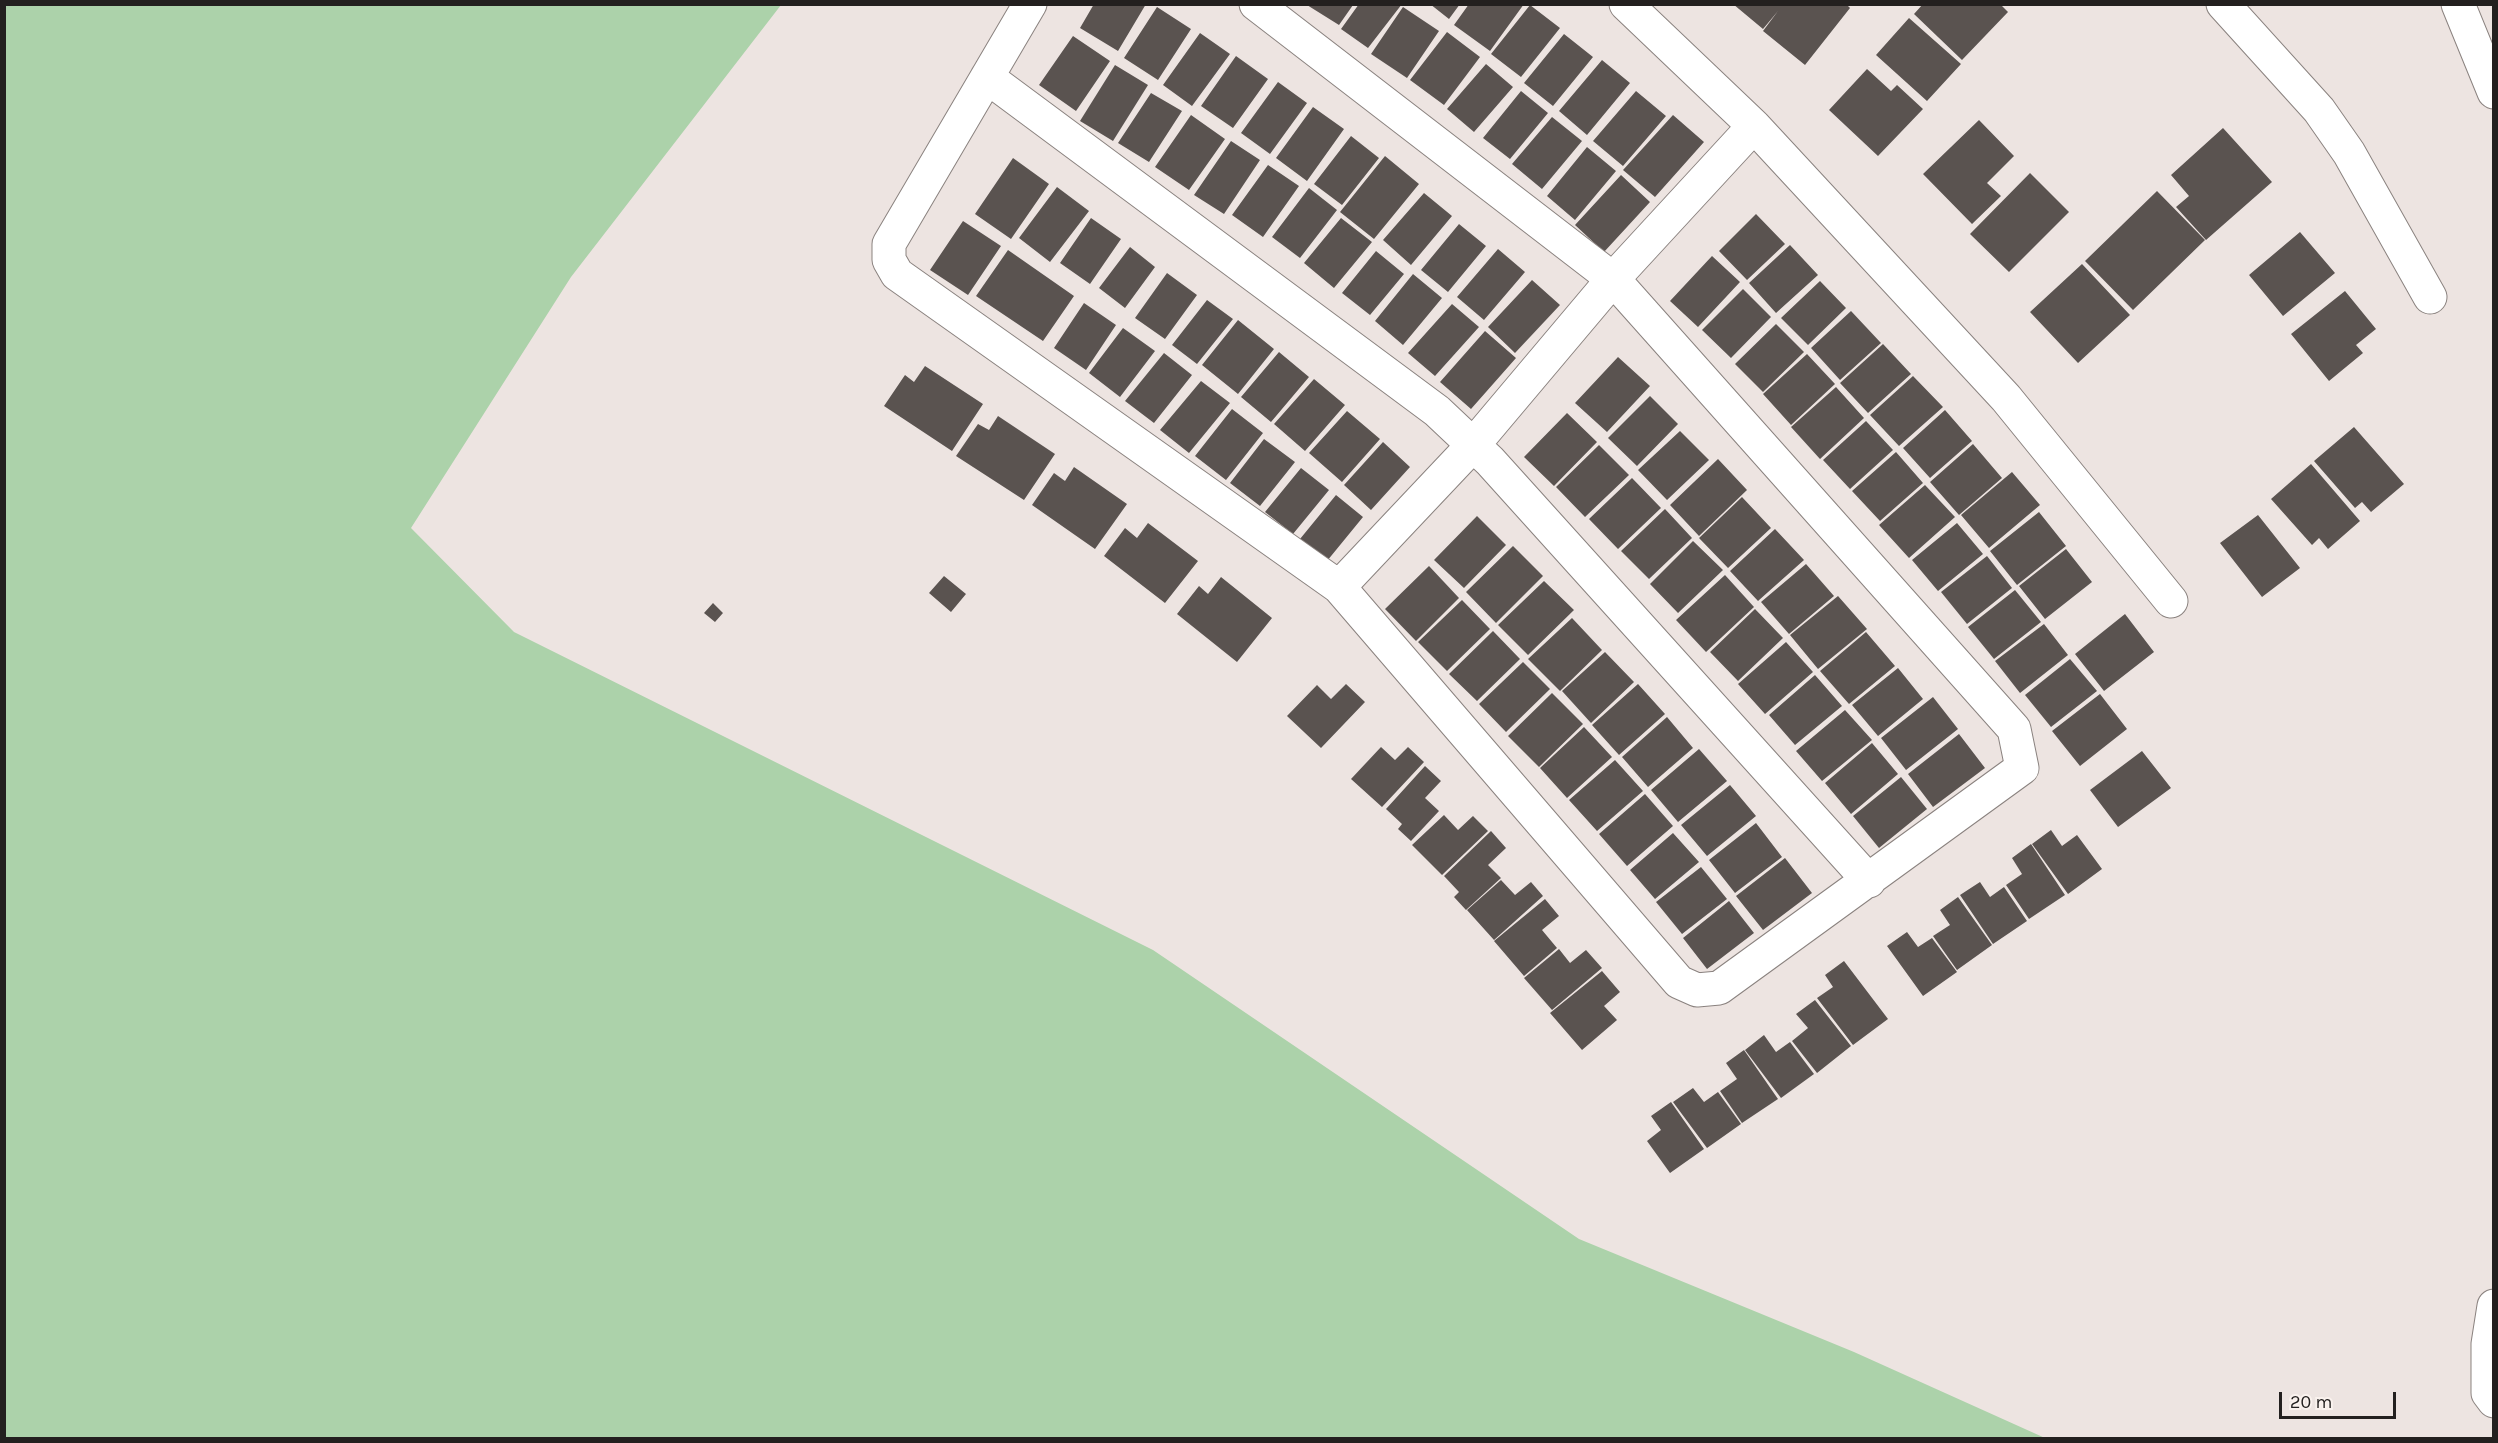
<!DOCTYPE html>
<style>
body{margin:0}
#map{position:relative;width:2498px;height:1443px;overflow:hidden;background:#ede4e1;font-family:Karla,sans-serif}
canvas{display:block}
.frame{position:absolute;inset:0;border:6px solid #23201f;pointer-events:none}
.scale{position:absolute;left:2279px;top:1392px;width:117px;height:27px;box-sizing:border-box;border:3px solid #23201f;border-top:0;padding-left:8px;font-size:18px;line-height:21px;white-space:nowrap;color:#23201f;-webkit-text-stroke:4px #faf2ee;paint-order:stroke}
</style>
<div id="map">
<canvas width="2498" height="1443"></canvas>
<div class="frame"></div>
<div class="scale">20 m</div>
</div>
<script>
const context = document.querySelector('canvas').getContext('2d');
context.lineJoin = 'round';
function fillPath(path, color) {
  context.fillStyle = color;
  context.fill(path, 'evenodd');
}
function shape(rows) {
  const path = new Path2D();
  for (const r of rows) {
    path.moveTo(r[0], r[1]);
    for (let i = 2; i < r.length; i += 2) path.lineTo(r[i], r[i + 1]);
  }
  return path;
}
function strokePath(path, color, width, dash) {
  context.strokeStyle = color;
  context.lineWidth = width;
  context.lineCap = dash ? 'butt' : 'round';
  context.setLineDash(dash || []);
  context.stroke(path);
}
fillPath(shape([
 [5,4,781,5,571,277,411,528,514,632,1153,950,1579,1239,1854,1352,2045,1438,5,1438]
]), '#acd2aa');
fillPath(shape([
 [1094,4,1146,4,1118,51,1080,28],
 [1359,4,1402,4,1368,48,1341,29],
 [1430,4,1460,4,1449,19],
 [1469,4,1524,4,1490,51,1454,25],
 [1733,4,1846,4,1850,8,1805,65,1763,31,1778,11,1763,29],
 [1923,4,2000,4,2008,12,1962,60,1914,14],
 [1307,5,1353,5,1339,25],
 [1530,5,1560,28,1521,77,1491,54],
 [1157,7,1191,29,1158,80,1124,58],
 [1403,7,1439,31,1407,78,1371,54],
 [1909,18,1961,64,1927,101,1876,55],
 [1447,32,1480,57,1444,105,1410,80],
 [1200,33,1230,54,1192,106,1163,85],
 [1564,34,1593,57,1553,106,1524,83],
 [1073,36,1110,61,1076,111,1039,85],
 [1236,56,1268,79,1233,128,1201,106],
 [1602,60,1630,83,1587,135,1559,111],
 [1486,64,1513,87,1474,132,1447,109],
 [1115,65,1148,85,1113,141,1080,121],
 [1867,69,1891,91,1897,85,1923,109,1878,156,1829,110],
 [1278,82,1307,103,1270,154,1241,133],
 [1521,91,1548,113,1510,159,1483,138],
 [1636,91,1666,116,1623,166,1593,141],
 [1151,93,1182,111,1149,162,1118,143],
 [1313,107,1344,129,1307,181,1276,158],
 [1191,115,1225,139,1189,190,1155,167],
 [1673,115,1704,142,1655,197,1623,170],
 [1552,117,1582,141,1542,189,1512,164],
 [1979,120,2014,156,1987,183,2001,196,1972,224,1923,174],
 [2223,128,2272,182,2206,240,2176,207,2189,196,2171,175],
 [1351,136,1379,158,1342,205,1314,184],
 [1231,141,1260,160,1224,214,1194,195],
 [1587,147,1616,171,1575,220,1547,196],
 [1385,156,1419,184,1374,239,1340,212],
 [1013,158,1049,184,1011,239,975,214],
 [1268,165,1299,186,1263,237,1232,215],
 [2030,173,2069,212,2009,272,1970,234],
 [1621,175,1650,202,1604,252,1575,225],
 [1057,187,1089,211,1050,262,1019,238],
 [1309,188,1337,210,1300,258,1272,237],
 [2157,191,2205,240,2133,310,2085,261],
 [1424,193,1452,216,1411,265,1383,240],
 [1756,214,1785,244,1747,280,1719,251],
 [1091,218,1121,239,1090,284,1060,263],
 [1341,218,1372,242,1334,288,1304,263],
 [963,221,1001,246,968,295,930,270],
 [1459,224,1486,246,1448,292,1421,270],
 [2300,232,2335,273,2283,316,2249,275],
 [1790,245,1818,275,1776,313,1749,283],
 [1130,247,1155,267,1125,308,1099,288],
 [1498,249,1525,272,1484,320,1457,297],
 [1008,250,1074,296,1043,341,976,296],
 [1376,251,1404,274,1370,315,1342,293],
 [1712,256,1740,282,1698,327,1670,301],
 [2082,264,2130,315,2078,363,2030,312],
 [1167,273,1197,295,1165,339,1135,318],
 [1413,274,1442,298,1403,345,1375,321],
 [1532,280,1560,305,1515,353,1488,327],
 [1820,281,1846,308,1808,345,1781,318],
 [1743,289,1771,317,1731,358,1702,330],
 [2345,291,2376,329,2356,345,2363,353,2329,381,2291,334],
 [1207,300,1233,319,1197,364,1172,345],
 [1084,303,1116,325,1086,370,1054,348],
 [1452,304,1479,327,1435,376,1408,353],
 [1851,311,1881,343,1840,380,1811,348],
 [1238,320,1274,349,1238,394,1202,365],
 [1776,324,1804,352,1763,392,1735,364],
 [1123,328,1155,351,1120,397,1089,373],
 [1485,331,1516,358,1471,409,1440,382],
 [1883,344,1911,374,1868,413,1840,383],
 [1279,352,1309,377,1271,422,1241,397],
 [1164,353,1192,375,1154,423,1125,401],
 [1807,354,1835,384,1791,425,1763,394],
 [1618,357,1650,386,1607,432,1575,403],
 [925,366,983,404,952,451,884,406,905,375,914,382],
 [1913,376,1943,407,1899,446,1870,415],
 [1314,379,1345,405,1305,451,1274,424],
 [1201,381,1230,403,1189,453,1160,430],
 [1836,387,1864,418,1820,459,1791,427],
 [1650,396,1678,424,1637,466,1608,438],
 [1232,409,1263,433,1226,480,1195,456],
 [1945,410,1972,441,1930,478,1903,448],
 [1347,411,1380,439,1342,482,1309,453],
 [1567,413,1597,442,1554,486,1524,457],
 [998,416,1055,454,1024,500,956,456,978,424,989,430],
 [1866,421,1893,450,1850,489,1823,460],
 [2354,427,2404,484,2371,512,2362,502,2355,508,2314,461],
 [1680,431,1709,460,1667,500,1638,470],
 [1264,439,1295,462,1260,506,1230,483],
 [1383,442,1410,467,1371,510,1344,485],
 [1973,444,2002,478,1959,515,1930,482],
 [1599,445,1629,475,1585,517,1556,487],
 [1896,452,1923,483,1880,521,1852,491],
 [1718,459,1747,490,1699,536,1670,505],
 [2311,464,2360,521,2328,549,2319,538,2312,545,2271,499],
 [1074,467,1127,504,1095,549,1032,505,1054,473,1065,481],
 [1301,468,1329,490,1293,534,1265,512],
 [2012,472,2040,505,1989,548,1961,515],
 [1632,478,1661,508,1618,549,1589,519],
 [1925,485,1955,517,1909,558,1879,525],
 [1336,495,1363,517,1327,561,1300,539],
 [1742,497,1771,528,1728,568,1699,538],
 [1665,509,1692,538,1649,579,1621,551],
 [2039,512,2066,546,2017,585,1990,551],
 [2258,515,2300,568,2262,597,2220,543],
 [1477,516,1506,545,1464,588,1434,560],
 [1148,523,1198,561,1165,603,1104,556,1125,528,1137,538],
 [1957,523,1983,554,1938,591,1912,560],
 [1775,529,1804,560,1758,601,1730,571],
 [1693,541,1723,570,1678,613,1650,584],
 [1513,546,1543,576,1496,623,1466,592],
 [2066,549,2092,582,2045,619,2019,586],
 [1987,556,2012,588,1967,624,1941,592],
 [1806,564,1834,596,1789,634,1761,602],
 [1429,566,1459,598,1416,641,1385,609],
 [1725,575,1754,607,1706,652,1676,620],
 [944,576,966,594,951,612,929,593],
 [1221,577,1272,618,1237,662,1177,614,1199,586,1208,594],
 [1544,581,1574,610,1528,655,1498,625],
 [2015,590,2041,622,1994,659,1968,627],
 [1838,596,1867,629,1818,669,1790,635],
 [1462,600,1490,629,1447,671,1418,642],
 [713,603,723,613,715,622,704,613],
 [1755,609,1783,638,1738,681,1710,652],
 [2125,614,2154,652,2104,691,2075,654],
 [1572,618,1602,650,1560,691,1528,659],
 [2044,624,2068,655,2020,693,1995,661],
 [1493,631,1520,659,1477,701,1449,674],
 [1866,632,1895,666,1849,704,1820,671],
 [1786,642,1813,672,1765,714,1738,684],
 [1605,652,1634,682,1591,723,1562,691],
 [2070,659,2097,691,2051,727,2025,695],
 [1523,662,1550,689,1506,732,1479,704],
 [1898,668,1923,699,1878,736,1852,705],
 [1815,675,1842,706,1795,745,1769,715],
 [1346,684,1365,702,1321,748,1287,716,1317,685,1331,699],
 [1638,684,1665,714,1619,755,1592,725],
 [1552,693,1583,724,1539,767,1508,736],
 [2100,694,2127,729,2080,766,2052,731],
 [1933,697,1958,729,1906,770,1881,738],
 [1845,710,1872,740,1822,781,1796,751],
 [1667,717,1693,748,1648,787,1622,757],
 [1584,727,1612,757,1567,798,1540,768],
 [1959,734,1985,768,1933,807,1908,774],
 [1872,743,1898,774,1851,814,1825,783],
 [1381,747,1395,760,1408,747,1424,762,1382,807,1351,779],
 [1699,749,1727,781,1678,822,1651,790],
 [2142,751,2171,788,2118,827,2090,790],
 [1615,760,1643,791,1597,831,1569,800],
 [1425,766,1441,781,1425,798,1439,811,1411,841,1398,829,1402,824,1386,809],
 [1901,777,1927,809,1879,848,1853,816],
 [1730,785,1756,816,1707,856,1681,825],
 [1645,794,1673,826,1627,866,1599,834],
 [1444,815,1458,830,1473,816,1488,831,1442,875,1412,845],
 [1756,823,1782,857,1735,893,1709,860],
 [2051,830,2062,846,2077,835,2102,869,2068,894,2032,844],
 [1491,831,1506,848,1488,865,1501,878,1466,910,1454,897,1459,892,1444,876],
 [1673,833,1699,862,1655,899,1630,870],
 [2031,844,2065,895,2029,919,2006,885,2022,874,2012,858],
 [1785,858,1812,893,1763,930,1736,896],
 [1701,867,1727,899,1682,934,1656,902],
 [1501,880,1515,895,1531,882,1543,896,1494,940,1467,910],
 [1980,882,1990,897,2004,887,2027,921,1993,944,1960,895],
 [1958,897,1992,945,1957,970,1933,936,1950,925,1940,910],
 [1545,899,1559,916,1542,930,1557,948,1524,976,1494,941],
 [1729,901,1754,933,1707,969,1683,938],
 [1907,932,1918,947,1932,938,1957,972,1923,996,1887,946],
 [1559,949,1570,963,1586,950,1602,968,1552,1010,1524,978],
 [1844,961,1888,1019,1853,1045,1817,998,1833,987,1825,975],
 [1602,971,1620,992,1604,1006,1617,1020,1582,1050,1550,1013],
 [1815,1000,1851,1046,1817,1073,1792,1041,1808,1028,1796,1014],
 [1764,1035,1776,1052,1790,1042,1814,1074,1781,1098,1745,1050],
 [1744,1050,1778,1099,1742,1123,1720,1091,1737,1079,1726,1063],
 [1693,1088,1704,1102,1718,1092,1741,1124,1707,1148,1673,1102],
 [1671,1102,1704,1149,1670,1173,1647,1141,1661,1130,1651,1116]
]), '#5a5350');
const minor = shape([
 [1030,4,889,244,889,260,897,274,1339,587,1679,982,1697,990,1719,988,2022,768,2014,729,1613,279,1256,4],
 [1626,4,1754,126,2006,398,2171,601],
 [2223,4,2319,110,2349,153,2430,297],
 [2458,4,2494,92],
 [987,77,1437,411,1490,461,1869,881],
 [1339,587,1474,444,1613,279,1754,126],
 [2494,1306,2488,1344,2488,1393,2494,1401]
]);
strokePath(minor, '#8a827f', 35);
strokePath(minor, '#fff', 33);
</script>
